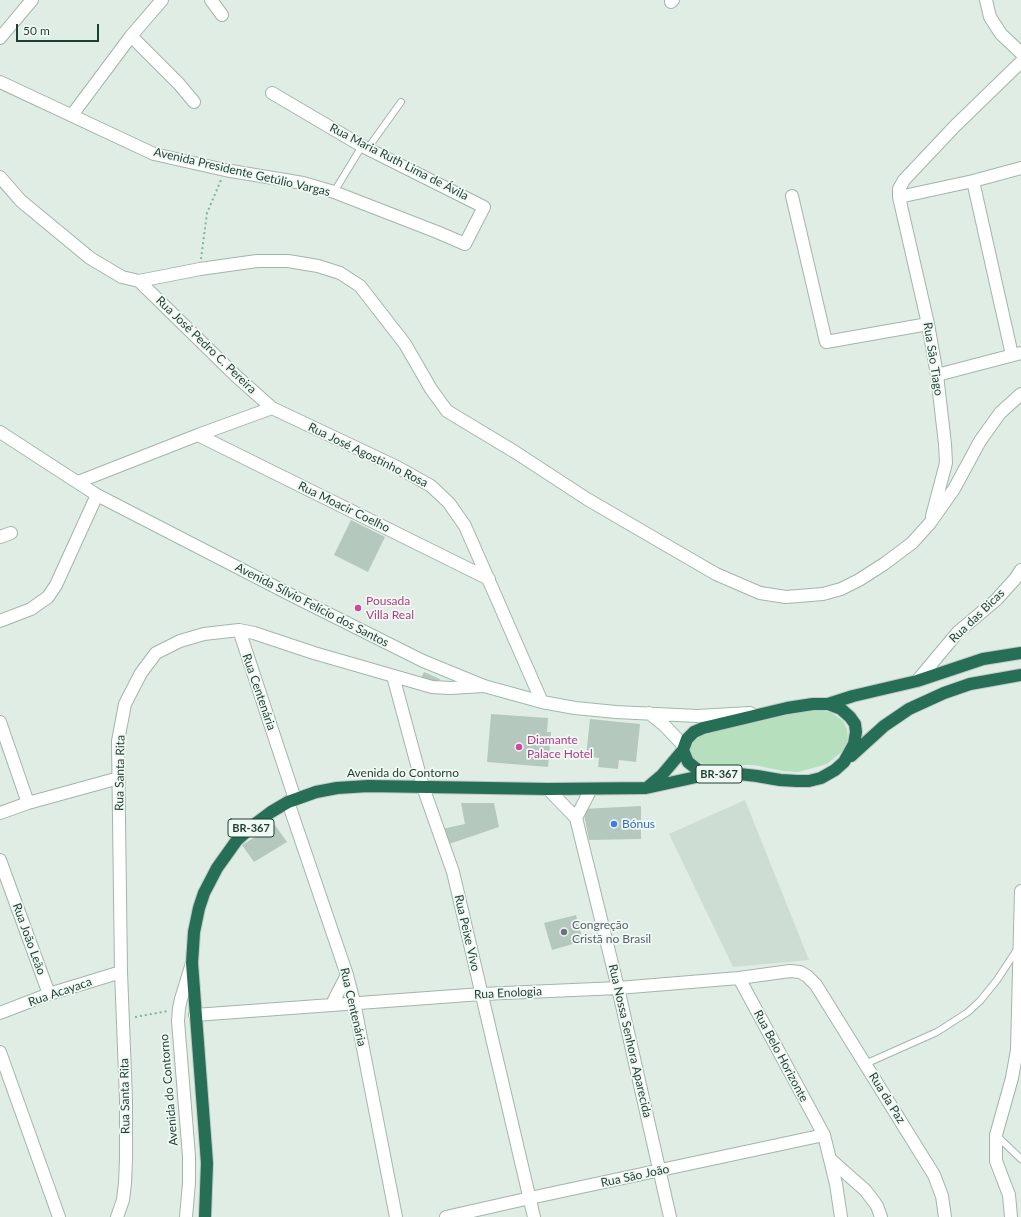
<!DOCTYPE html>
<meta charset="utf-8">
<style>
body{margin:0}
#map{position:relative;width:1021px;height:1217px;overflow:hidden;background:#e0ede5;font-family:Lato,sans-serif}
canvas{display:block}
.scale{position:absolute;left:16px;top:24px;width:83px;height:18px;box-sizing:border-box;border:2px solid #1f3f32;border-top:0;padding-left:5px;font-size:12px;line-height:14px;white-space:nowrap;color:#1f3f32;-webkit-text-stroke:3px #f1f9f4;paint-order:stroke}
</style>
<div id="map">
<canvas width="1021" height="1217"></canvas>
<div class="scale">50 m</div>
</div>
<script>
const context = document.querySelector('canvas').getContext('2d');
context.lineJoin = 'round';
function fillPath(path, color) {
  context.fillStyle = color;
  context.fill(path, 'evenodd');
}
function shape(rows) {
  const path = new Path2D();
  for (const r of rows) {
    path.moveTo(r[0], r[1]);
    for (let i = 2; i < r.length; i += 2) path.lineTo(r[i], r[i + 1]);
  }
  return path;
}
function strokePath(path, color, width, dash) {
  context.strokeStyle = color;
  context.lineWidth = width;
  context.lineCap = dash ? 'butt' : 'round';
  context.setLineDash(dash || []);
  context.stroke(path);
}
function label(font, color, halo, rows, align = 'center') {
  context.font = font + ' Lato,sans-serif';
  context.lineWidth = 3.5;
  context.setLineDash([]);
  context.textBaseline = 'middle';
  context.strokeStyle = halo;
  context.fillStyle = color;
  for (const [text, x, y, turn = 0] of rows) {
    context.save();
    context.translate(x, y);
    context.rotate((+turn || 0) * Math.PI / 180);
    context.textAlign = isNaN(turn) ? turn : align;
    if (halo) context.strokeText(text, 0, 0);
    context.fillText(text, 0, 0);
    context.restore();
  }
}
fillPath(shape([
 [745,800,809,960,733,967,669,834]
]), '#ceddd4');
fillPath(shape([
 [810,709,831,712,843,721,847,729,848,739,845,749,827,764,798,772,783,771,754,765,724,765,708,766,693,759,687,752,689,742,700,734,716,729,758,722]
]), '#b6e0bd');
fillPath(shape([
 [351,520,385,537,368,572,334,555],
 [424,672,440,679,437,686,421,678],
 [491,714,548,718,547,732,551,732,548,767,487,762],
 [590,719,640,724,636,762,619,760,618,769,598,767,599,758,586,756],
 [461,803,494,803,499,827,449,844,442,829,465,824],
 [641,806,641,839,589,840,583,809],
 [275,825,287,842,254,862,242,845],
 [576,915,583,941,552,950,544,923]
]), '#b5c8be');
const lane = shape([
 [368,148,401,102],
 [334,192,362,146],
 [865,1064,937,1032,968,1012,980,1001,997,980,1018,948],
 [997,1136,1021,1159]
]);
const street = shape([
 [211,0,222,15],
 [986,0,990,17,1001,34,1021,53],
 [671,2,673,0],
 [131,36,179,84,194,102],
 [0,38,32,0],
 [0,82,154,154,225,170,303,183,334,192,437,232,465,244,484,207,362,146,272,93],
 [72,115,131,36,162,0],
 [0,177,21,201,90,258,122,277,139,281,200,269,257,261,288,261,318,266,340,273,360,286,405,344,431,389,447,411,515,452,587,499,666,545,716,574,760,593,786,597,823,594,841,589,859,580,884,564,912,543,930,523,954,489,980,441,1000,413,1021,394],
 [973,181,1012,355],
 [792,196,826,342,928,324],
 [899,197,973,181,1021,168],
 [139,281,235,375,272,408],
 [937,375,1021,353],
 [198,435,489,579],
 [78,482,198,435,272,408,397,467,431,486,449,503,465,526,542,702],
 [932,516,946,463,945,444,937,375,928,324,899,197,899,189,904,180,955,126,1021,62],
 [0,537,11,533],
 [0,621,31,609,48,597,56,585,97,495],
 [239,630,295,799],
 [393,676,423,787,453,872,534,1217],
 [917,681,958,632,996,600,1015,579,1021,570],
 [0,722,28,803],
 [548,789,576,818,618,988,670,1217],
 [288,802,347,975,354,1002,396,1217],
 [0,813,28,803,119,778],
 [576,818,591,789],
 [0,860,49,994],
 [739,978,824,1135,836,1184,841,1217],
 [332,1004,347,975],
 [0,1013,49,994,121,972],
 [195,1015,482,994,618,988,739,978,790,971,800,972,807,976,816,985,934,1175,942,1196,945,1217],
 [0,1052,59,1217],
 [830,1159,865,1190,872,1199,877,1206,881,1217],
 [117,1217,123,1200,125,1183,126,1159,126,1100,121,972,118,741,125,704,141,673,156,653,180,641,204,634,239,630,254,633,314,653,432,687,450,688,484,686],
 [186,1217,189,1183,189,1156,178,1021,179,1008,181,999,192,963],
 [446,1217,530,1198,824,1135],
 [1011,1217,1009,1195,996,1161,996,1135,1012,1078,1017,1050,1021,891]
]);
const secondary = shape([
 [0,432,97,495,297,598,423,661,484,686,542,702,575,708,616,712,697,716,750,713],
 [649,713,664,725,684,746]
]);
const highway = shape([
 [828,704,841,709,850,717,855,724,856,732,854,744,844,762,835,770,821,778,809,781,797,781,780,780,757,776,739,774,710,774,698,770,688,762,683,750,687,739,694,732,703,728,787,708,813,704,828,704,853,696,917,681,983,659,1021,653],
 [851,756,884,726,909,709,944,693,970,684,1021,675],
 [649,786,662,775,683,750],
 [205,1217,207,1163,192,963,194,932,199,908,204,893,217,868,237,840,255,824,271,812,288,802,316,792,337,788,368,786,548,789,646,788,710,774]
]);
strokePath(lane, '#a2b5ac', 8);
strokePath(street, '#a2b5ac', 14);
strokePath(secondary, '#9dbaac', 14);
strokePath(highway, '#c0c9c6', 14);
strokePath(shape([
 [201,259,207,213,221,180],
 [135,1017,168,1011]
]), '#7db49c', 2, [2, 3]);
strokePath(lane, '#fff', 6);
strokePath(street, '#fff', 12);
strokePath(secondary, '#fff', 12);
strokePath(highway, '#276e57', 12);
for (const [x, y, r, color] of [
 [358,608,4,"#d1479c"],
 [519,747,4,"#d1479c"],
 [614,824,4,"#3f7fe0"],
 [564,932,4,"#6b7280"]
]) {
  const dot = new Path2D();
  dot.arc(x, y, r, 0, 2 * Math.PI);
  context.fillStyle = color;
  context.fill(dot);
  strokePath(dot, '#f1f9f4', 1.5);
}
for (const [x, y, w] of [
 [719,774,46],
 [251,828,46]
]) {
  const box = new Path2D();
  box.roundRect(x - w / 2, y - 9, w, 18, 3);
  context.fillStyle = '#f1f9f4';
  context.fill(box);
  strokePath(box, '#1f3f32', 1);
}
label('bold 11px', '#1f3f32', null, [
 ["BR-367",719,774],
 ["BR-367",251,828]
]);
label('12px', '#1f3f32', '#f1f9f4', [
 ["Rua Maria Ruth Lima de Ávila",399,162,27],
 ["Avenida Presidente Getúlio Vargas",242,172,13],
 ["Rua José Pedro C. Pereira",206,345,44],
 ["Rua São Tiago",933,359,81],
 ["Rua José Agostinho Rosa",368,455,26],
 ["Rua Moacir Coelho",344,507,26],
 ["Avenida Sílvio Felício dos Santos",312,605,27],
 ["Rua das Bicas",977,616,-44],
 ["Rua Centenária",259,692,71],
 ["Rua Santa Rita",120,773,-89],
 ["Avenida do Contorno",403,773],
 ["Rua Peixe Vivo",467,933,77],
 ["Rua João Leão",29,939,70],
 ["Rua Acayaca",60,992,-19],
 ["Rua Enologia",508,993,-3],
 ["Rua Centenária",353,1007,77],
 ["Rua Nossa Senhora Aparecida",630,1041,77],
 ["Rua Belo Horizonte",781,1056,62],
 ["Avenida do Contorno",169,1090,-95],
 ["Rua Santa Rita",125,1096,-91],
 ["Rua da Paz",887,1098,58],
 ["Rua São João",635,1176,-12]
]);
label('12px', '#b23c85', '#f1f9f4', [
 ["Pousada",366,601],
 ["Villa Real",366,615],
 ["Diamante",527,740],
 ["Palace Hotel",527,754]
], 'left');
label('12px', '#366cbe', '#f1f9f4', [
 ["Bónus",622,824]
], 'left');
label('12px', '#5b616d', '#f1f9f4', [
 ["Congreção",572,925],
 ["Cristã no Brasil",572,939]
], 'left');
</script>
